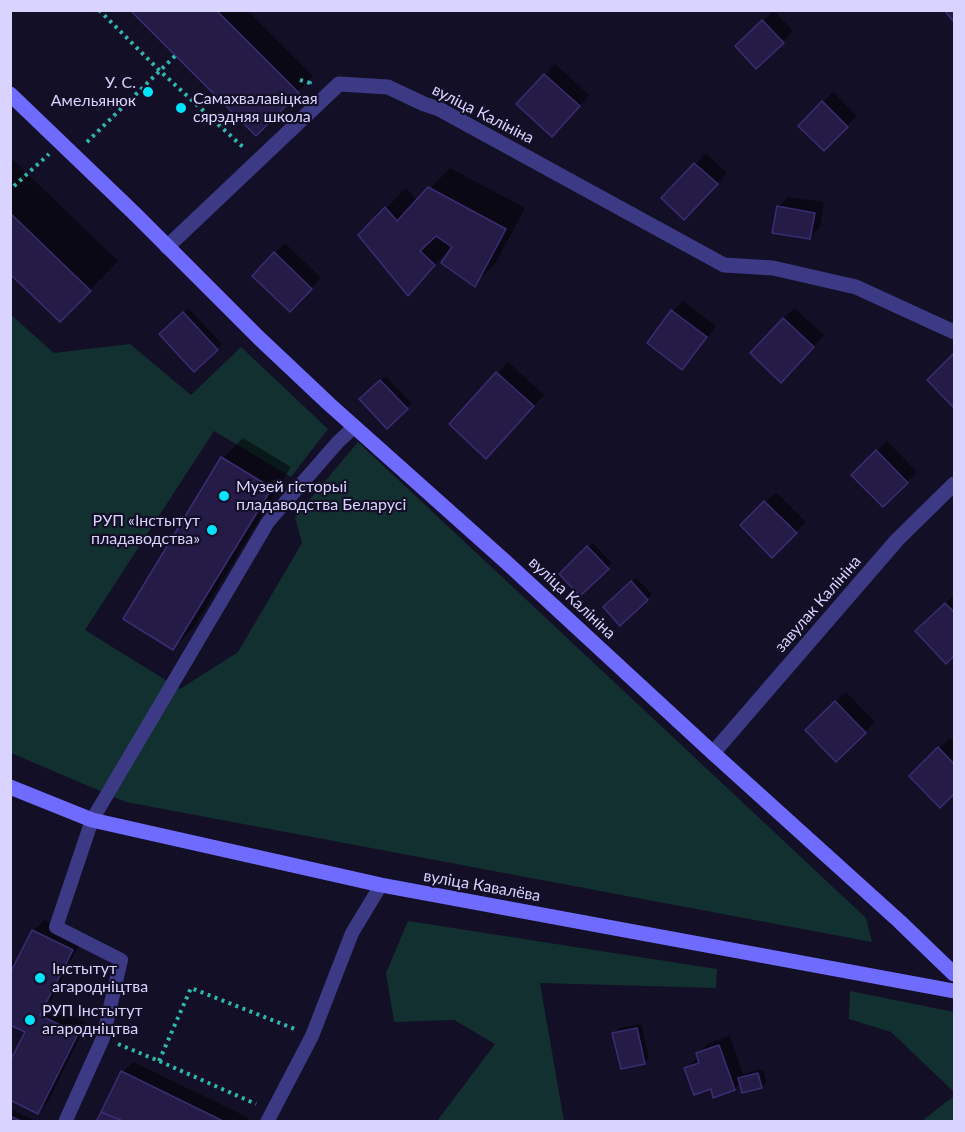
<!DOCTYPE html>
<meta charset="utf-8">
<style>
body{margin:0}
#map{position:relative;width:965px;height:1132px;overflow:hidden;background:#130f26;font-family:Lato,sans-serif}
canvas{display:block}
.frame{position:absolute;inset:0;border:12px solid #d9d4ff;pointer-events:none}
</style>
<div id="map">
<canvas width="965" height="1132"></canvas>
<div class="frame"></div>
</div>
<script>
const context = document.querySelector('canvas').getContext('2d');
context.lineJoin = 'round';
function fillPath(path, color) {
  context.fillStyle = color;
  context.fill(path, 'evenodd');
}
function shape(rows) {
  const path = new Path2D();
  for (const r of rows) {
    path.moveTo(r[0], r[1]);
    for (let i = 2; i < r.length; i += 2) path.lineTo(r[i], r[i + 1]);
  }
  return path;
}
function strokePath(path, color, width, dash) {
  context.strokeStyle = color;
  context.lineWidth = width;
  context.lineCap = dash ? 'butt' : 'round';
  context.setLineDash(dash || []);
  context.stroke(path);
}
function label(font, color, halo, rows, align = 'center') {
  context.font = font + ' Lato,sans-serif';
  context.lineWidth = 4.5;
  context.setLineDash([]);
  context.textBaseline = 'middle';
  context.strokeStyle = halo;
  context.fillStyle = color;
  for (const [text, x, y, turn = 0] of rows) {
    context.save();
    context.translate(x, y);
    context.rotate((+turn || 0) * Math.PI / 180);
    context.textAlign = isNaN(turn) ? turn : align;
    if (halo) context.strokeText(text, 0, 0);
    context.fillText(text, 0, 0);
    context.restore();
  }
}
fillPath(shape([
 [10,314,54,353,130,344,191,395,241,347,328,429,291,477,214,431,85,630,180,689,238,652,302,543,295,517,358,442,866,918,872,942,126,802,11,753],
 [408,921,717,969,716,988,540,983,564,1121,437,1121,495,1044,454,1020,394,1022,386,973],
 [850,991,954,1012,954,1092,891,1032,849,1019],
 [954,1096,954,1121,922,1121]
]), '#12302f');
fillPath(shape([
 [132,10,247,10,313,76,256,134],
 [774,11,793,31,782,42,747,36],
 [555,64,589,95,563,125,518,104],
 [833,92,857,116,824,149,800,126],
 [706,153,727,173,695,207,664,198],
 [10,157,118,261,89,291,10,272],
 [450,168,525,208,495,264,474,285,452,246,408,293,360,235,406,188,418,201],
 [788,197,824,202,820,227,810,237,778,207],
 [285,243,321,278,290,310,254,276],
 [683,301,716,326,693,358,682,368,649,343,673,311],
 [188,308,222,344,194,370,161,334],
 [794,308,824,335,792,370,752,353],
 [954,355,954,406,929,380],
 [508,362,544,395,497,447,451,424],
 [386,376,411,403,387,427,361,399],
 [243,438,291,467,194,627,173,648,223,458],
 [887,441,917,472,883,505,853,475],
 [776,492,806,522,772,556,742,525],
 [593,543,612,563,580,594,561,574],
 [636,578,652,594,621,624,605,607],
 [954,595,954,654,946,661,917,631],
 [846,692,875,722,836,760,807,730],
 [950,738,954,743,954,792,940,806,911,776],
 [44,920,82,939,49,1004,87,1023,48,1102,37,1112,27,1031,10,1023,10,959,17,963,33,931],
 [641,1024,649,1058,644,1063,614,1033,619,1028],
 [730,1036,743,1074,763,1069,766,1082,761,1087,741,1083,734,1089,712,1087,686,1068,699,1057,698,1054,708,1043],
 [133,1062,249,1118,248,1122,98,1122,123,1072],
 [10,1109,38,1122,10,1122]
]), '#0007');
const building = shape([
 [130,10,216,10,299,93,256,136,130,10],
 [944,10,954,10,954,22,944,10],
 [762,20,784,43,756,69,735,46,762,20],
 [544,74,580,106,552,137,516,104,544,74],
 [822,101,848,127,824,151,798,126,822,101],
 [694,163,718,184,684,220,661,198,694,163],
 [428,187,506,229,475,287,441,263,452,247,436,236,420,251,435,265,408,296,358,235,385,207,397,221,428,187],
 [777,206,815,213,810,239,772,233,777,206],
 [10,213,91,291,60,322,10,274,10,213],
 [274,252,312,289,290,312,252,276,274,252],
 [671,310,707,337,682,370,647,343,671,310],
 [183,312,218,350,194,372,159,334,183,312],
 [783,318,814,347,781,383,750,353,783,318],
 [954,353,954,408,927,380,954,353],
 [496,372,534,406,486,459,449,424,496,372],
 [380,380,408,409,387,429,359,399,380,380],
 [876,450,908,483,883,507,851,475,876,450],
 [221,457,272,488,173,650,123,619,221,457],
 [764,501,797,533,772,558,740,525,764,501],
 [587,546,609,569,580,596,559,574,587,546],
 [631,581,648,600,620,626,603,607,631,581],
 [945,603,954,612,954,656,946,664,915,631,945,603],
 [835,701,866,733,836,762,805,730,835,701],
 [938,747,954,764,954,794,940,808,909,776,938,747],
 [32,930,73,950,40,1015,78,1034,38,1114,10,1100,10,1061,25,1032,10,1025,10,973,32,930],
 [637,1028,645,1064,621,1069,612,1033,637,1028],
 [719,1045,735,1090,713,1098,711,1089,694,1095,684,1068,699,1063,696,1053,719,1045],
 [121,1071,225,1122,125,1122,101,1112,121,1071],
 [758,1073,762,1088,742,1093,738,1078,758,1073],
 [101,1112,123,1121,96,1122,101,1112],
 [10,1116,23,1122,10,1122,10,1116]
]);
fillPath(building, '#241b47');
strokePath(building, '#3b2d73', 1.5);
strokePath(shape([
 [99,10,160,71,244,148],
 [300,80,310,83,308,85],
 [87,142,175,56],
 [14,186,49,154],
 [118,1044,159,1061,256,1104],
 [159,1061,191,988,295,1029]
]), '#2fb8b0', 4, [3, 4.5]);
strokePath(shape([
 [66,1120,103,1038,121,960,56,927,92,820,268,522,338,442,354,427],
 [267,1122,312,1036,352,933,381,885]
]), '#3d3a85', 14);
strokePath(shape([
 [167,247,339,84,388,87,424,104,439,109,724,265,773,268,856,287,954,332],
 [713,753,897,540,954,484]
]), '#3d3a85', 15);
strokePath(shape([
 [10,94,135,214,259,338,329,404,506,562,713,753,899,921,954,974],
 [10,787,92,820,381,885,954,991]
]), '#6f6bff', 15);
for (const [x, y, r, color] of [
 [148,92,6,"#00e5ff"],
 [181,108,6,"#00e5ff"],
 [224,496,6,"#00e5ff"],
 [212,530,6,"#00e5ff"],
 [40,978,6,"#00e5ff"],
 [30,1020,6,"#00e5ff"]
]) {
  const dot = new Path2D();
  dot.arc(x, y, r, 0, 2 * Math.PI);
  context.fillStyle = color;
  context.fill(dot);
  strokePath(dot, '#130f26', 2);
}
label('16px', '#d9d4ff', '#130f26', [
 ["У. С.",136,83,"right"],
 ["Амельянюк",136,101,"right"],
 ["Самахвалавіцкая",193,99],
 ["сярэдняя школа",193,117],
 ["Музей гісторыі",236,487],
 ["пладаводства Беларусі",236,505],
 ["РУП «Інстытут",200,521,"right"],
 ["пладаводства»",200,539,"right"],
 ["Інстытут",52,969],
 ["агародніцтва",52,987],
 ["РУП Інстытут",42,1011],
 ["агародніцтва",42,1029]
], 'left');
label('16px', '#d9d4ff', '#130f26', [
 ["вуліца Калініна",483,114,27],
 ["вуліца Калініна",572,598,43],
 ["завулак Калініна",818,604,-49],
 ["вуліца Кавалёва",482,886,10]
]);
</script>
